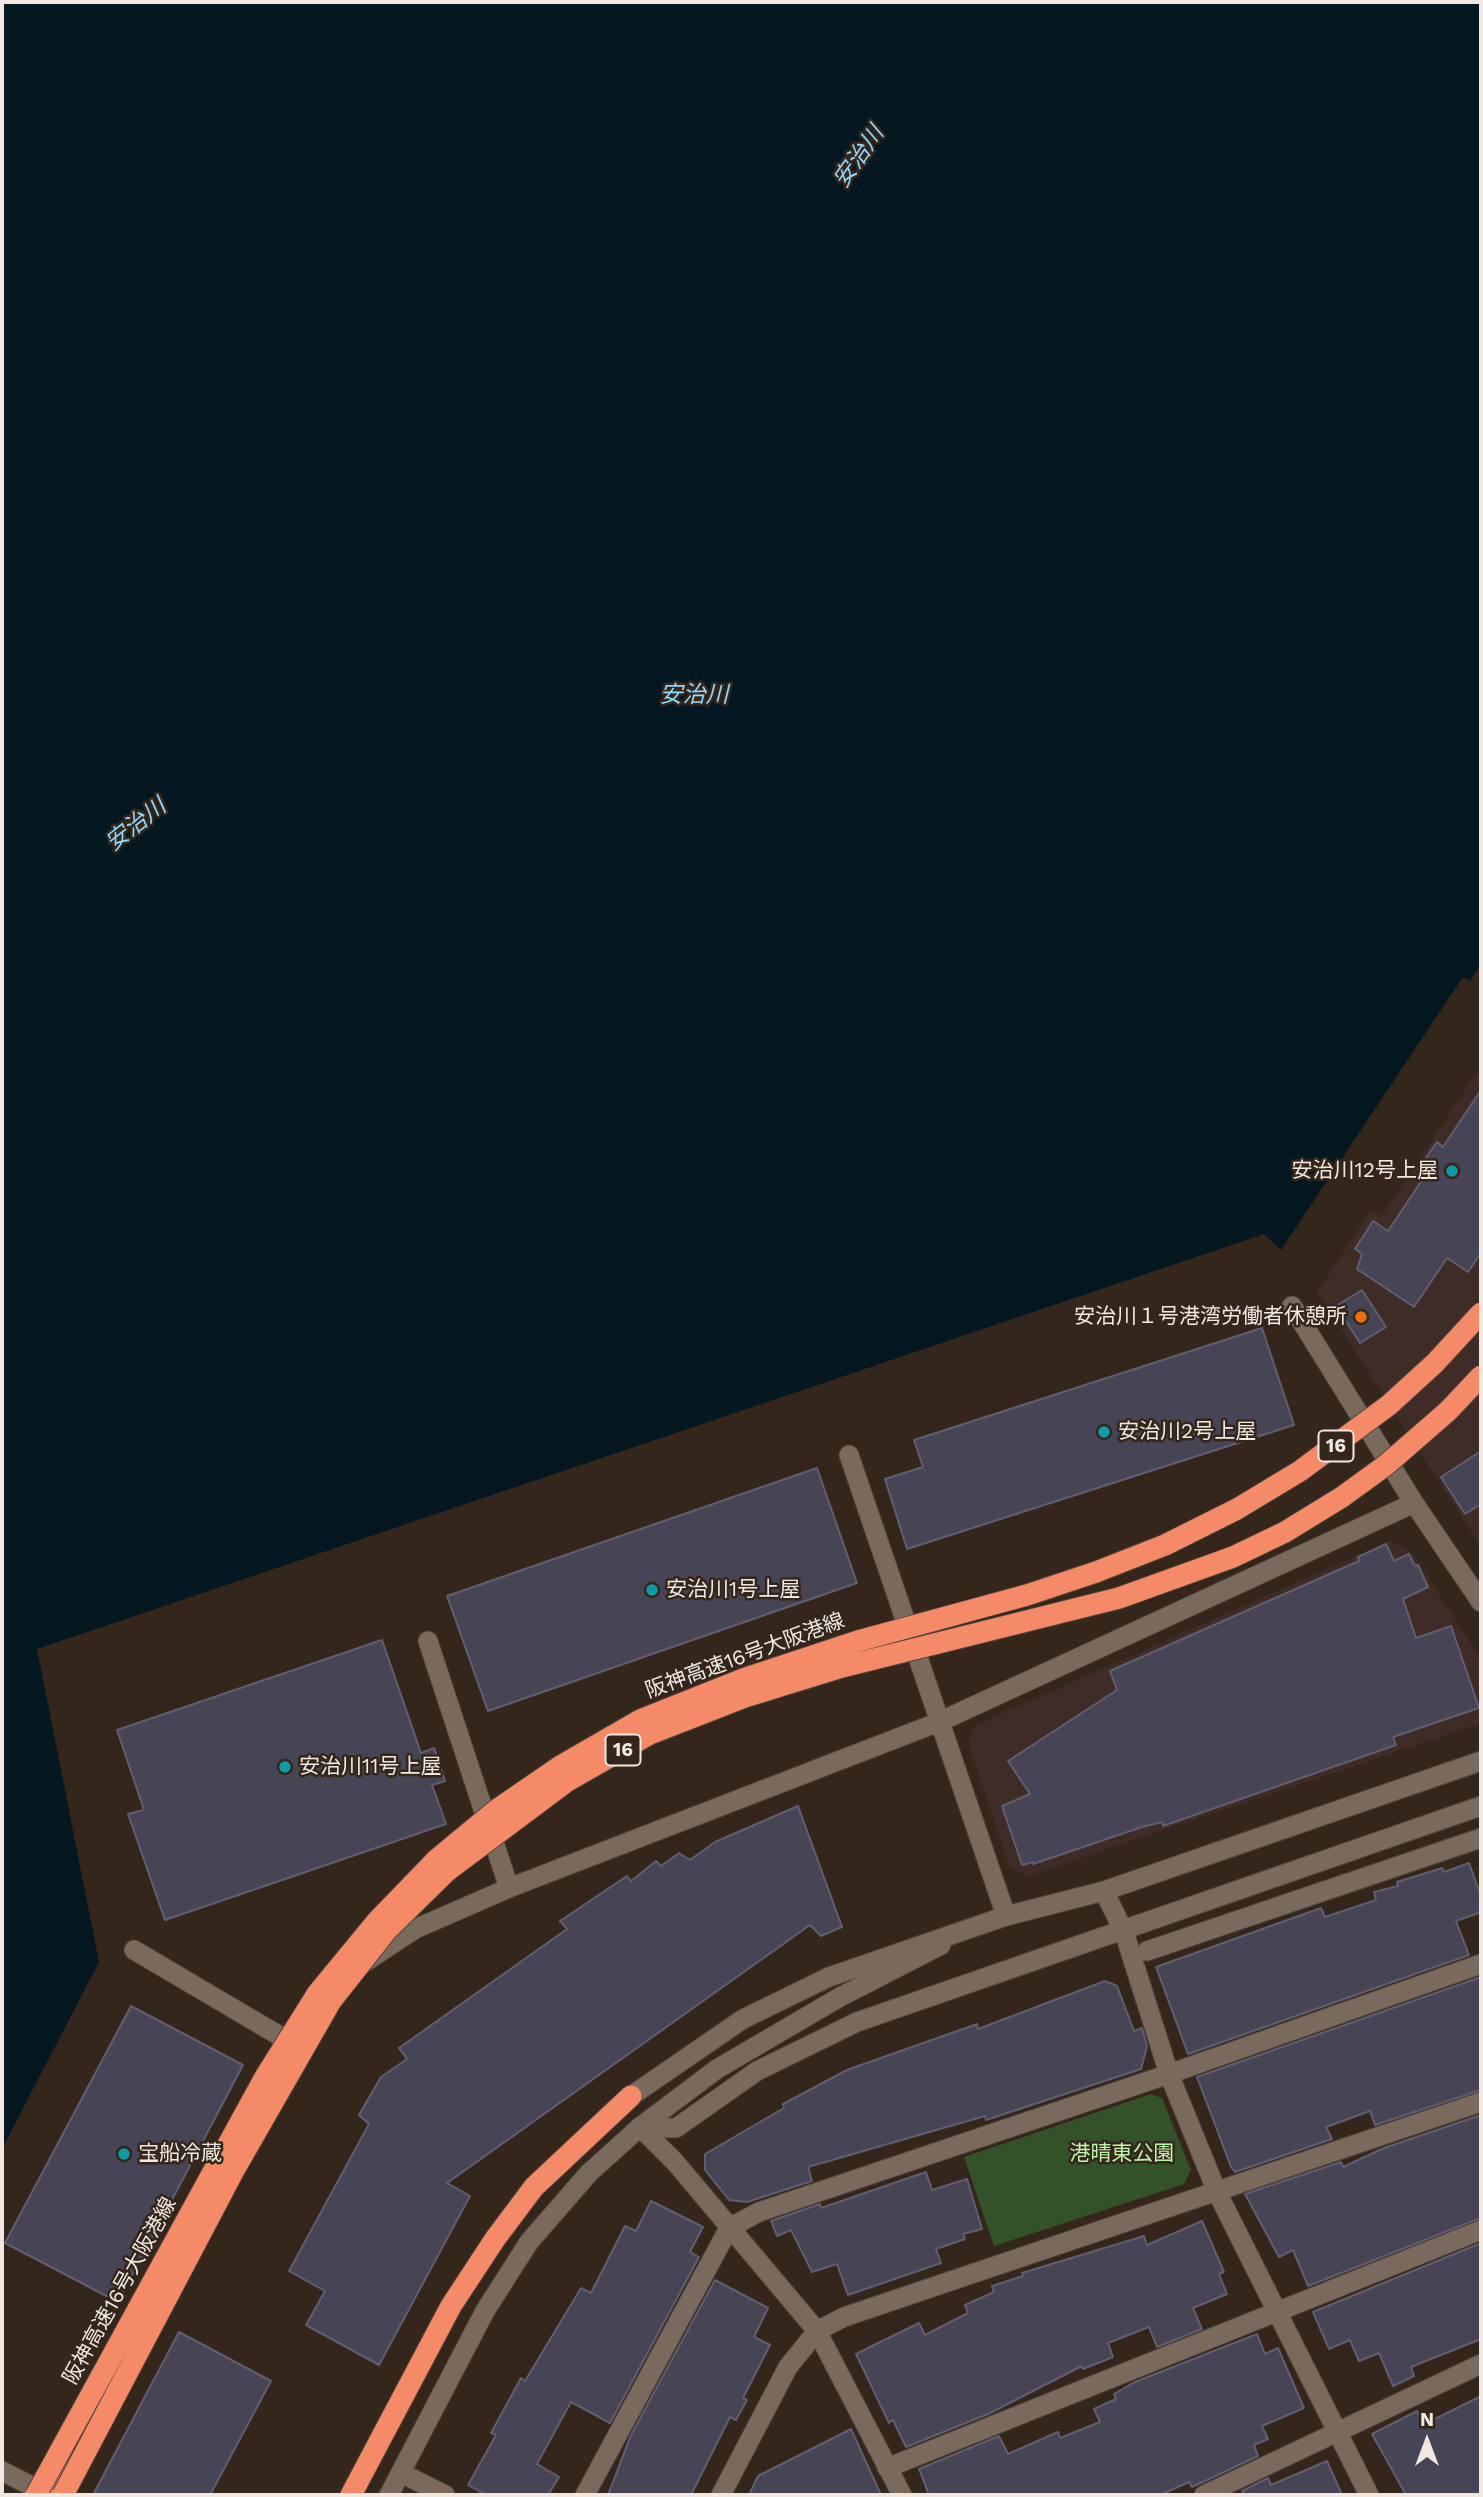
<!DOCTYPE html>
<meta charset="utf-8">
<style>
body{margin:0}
#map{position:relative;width:1483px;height:2497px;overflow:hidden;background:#34261b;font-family:"Work Sans",sans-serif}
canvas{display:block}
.frame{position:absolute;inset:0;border:4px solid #f1e8e1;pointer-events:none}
.north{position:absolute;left:1392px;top:2406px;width:70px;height:70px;-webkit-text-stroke:5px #34261b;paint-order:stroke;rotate:0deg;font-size:19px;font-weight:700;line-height:28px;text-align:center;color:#f1e8e1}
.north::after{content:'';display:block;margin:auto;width:24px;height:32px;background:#f1e8e1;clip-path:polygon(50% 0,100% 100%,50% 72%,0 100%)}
</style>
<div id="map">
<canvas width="1483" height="2497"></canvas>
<div class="frame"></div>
<div class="north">N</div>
</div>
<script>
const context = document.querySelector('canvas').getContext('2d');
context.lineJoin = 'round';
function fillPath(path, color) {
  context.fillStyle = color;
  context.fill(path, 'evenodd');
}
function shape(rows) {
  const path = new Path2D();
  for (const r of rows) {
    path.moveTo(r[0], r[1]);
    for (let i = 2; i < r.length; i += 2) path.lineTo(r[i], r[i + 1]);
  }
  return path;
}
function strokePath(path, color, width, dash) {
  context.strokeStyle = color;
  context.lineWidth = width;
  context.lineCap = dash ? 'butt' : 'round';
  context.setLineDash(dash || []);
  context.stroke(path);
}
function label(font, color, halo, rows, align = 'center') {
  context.font = font + ' "Work Sans","Noto Sans JP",sans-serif';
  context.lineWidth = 5;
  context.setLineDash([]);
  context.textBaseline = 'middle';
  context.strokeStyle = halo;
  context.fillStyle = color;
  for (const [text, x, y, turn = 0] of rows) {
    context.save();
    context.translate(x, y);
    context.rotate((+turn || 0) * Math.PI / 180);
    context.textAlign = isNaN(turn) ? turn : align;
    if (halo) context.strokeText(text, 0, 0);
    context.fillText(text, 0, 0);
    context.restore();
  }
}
fillPath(shape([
 [1481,1066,1481,1547,1317,1292,1371,1210,1382,1216],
 [1390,1541,1414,1555,1481,1660,1481,1723,1028,1876,1010,1869,968,1743,976,1725]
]), '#3f2c26');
fillPath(shape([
 [1151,2094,1162,2098,1191,2170,1184,2184,994,2246,964,2157]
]), '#33522a');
fillPath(shape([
 [2,2,1481,2,1481,964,1470,981,1463,977,1281,1250,1264,1234,37,1649,99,1962,2,2149]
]), '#051822');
const building = shape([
 [1481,1090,1481,1253,1468,1272,1447,1258,1414,1307,1357,1269,1362,1254,1355,1249,1373,1221,1388,1231,1426,1174,1418,1169,1437,1142,1443,1147,1481,1090],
 [1362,1290,1386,1327,1360,1343,1336,1306,1362,1290],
 [1262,1328,1294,1425,907,1549,885,1479,923,1467,914,1440,1262,1328],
 [1481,1451,1481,1504,1465,1514,1441,1477,1481,1451],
 [817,1468,857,1583,488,1711,447,1596,817,1468],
 [1386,1544,1394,1561,1409,1554,1415,1566,1418,1565,1428,1587,1403,1599,1416,1638,1451,1626,1479,1708,1393,1737,1396,1745,1163,1826,1162,1822,1142,1827,1033,1864,1033,1862,1022,1865,1002,1806,1030,1794,1008,1761,1117,1690,1110,1671,1359,1561,1358,1557,1386,1544],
 [382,1640,421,1753,434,1748,445,1781,432,1785,446,1824,165,1920,128,1814,144,1810,117,1730,382,1640],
 [798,1806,842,1927,821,1936,810,1925,447,2183,470,2196,379,2365,306,2325,325,2291,289,2271,369,2124,359,2115,381,2077,407,2059,399,2048,567,1929,560,1921,627,1876,631,1881,656,1861,661,1866,679,1853,690,1860,715,1842,798,1806],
 [1469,1863,1481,1896,1481,1912,1456,1921,1469,1955,1188,2054,1156,1967,1321,1908,1325,1917,1376,1900,1374,1892,1398,1886,1397,1882,1442,1868,1444,1872,1469,1863],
 [1481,1977,1481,2090,1375,2125,1370,2111,1326,2127,1332,2139,1235,2172,1231,2167,1197,2077,1481,1977],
 [1105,1981,1117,1986,1134,2031,1142,2028,1147,2046,1141,2069,986,2120,985,2116,808,2167,812,2181,747,2202,729,2200,705,2170,705,2154,784,2108,783,2104,847,2070,977,2024,978,2029,1105,1981],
 [131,2006,243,2065,118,2302,5,2243,131,2006],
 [1481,2115,1481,2218,1308,2286,1293,2250,1279,2257,1245,2194,1341,2162,1343,2167,1384,2148,1481,2115],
 [926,2172,932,2190,967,2179,982,2229,963,2234,965,2239,936,2249,941,2263,848,2295,837,2264,812,2272,791,2230,777,2236,771,2221,820,2204,821,2208,926,2172],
 [651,2201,703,2227,690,2252,699,2257,610,2423,571,2402,537,2464,559,2477,548,2495,486,2495,468,2485,496,2435,491,2433,521,2378,525,2381,581,2288,591,2293,625,2226,636,2231,651,2201],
 [1202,2221,1224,2272,1219,2274,1227,2294,1193,2308,1202,2329,1157,2347,1149,2327,1108,2343,1113,2357,1083,2369,1082,2366,988,2414,906,2447,893,2420,889,2423,856,2354,919,2323,925,2335,968,2313,965,2305,994,2292,992,2286,1023,2276,1022,2273,1144,2236,1147,2245,1202,2221],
 [1481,2243,1481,2339,1411,2367,1414,2376,1393,2386,1379,2353,1359,2361,1350,2340,1329,2349,1313,2312,1481,2243],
 [715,2280,768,2308,754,2337,770,2345,743,2398,747,2400,736,2420,730,2417,691,2495,608,2495,631,2435,715,2280],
 [179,2332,271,2381,210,2495,93,2495,179,2332],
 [1257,2334,1265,2354,1278,2348,1304,2408,1262,2426,1268,2439,1254,2445,1258,2456,1192,2487,1189,2482,1160,2495,929,2495,919,2469,999,2436,1008,2454,1058,2432,1060,2438,1100,2422,1094,2409,1116,2399,1114,2394,1135,2382,1257,2334],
 [1481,2396,1481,2495,1406,2495,1372,2434,1417,2411,1423,2425,1481,2396],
 [851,2429,881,2495,749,2495,758,2476,851,2429],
 [1327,2461,1342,2495,1244,2495,1242,2491,1268,2478,1271,2485,1327,2461]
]);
fillPath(building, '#464455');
strokePath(building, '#605e70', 2);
const minor = shape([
 [1292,1306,1414,1503,1481,1602],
 [849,1455,1006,1916],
 [428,1641,509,1888],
 [1104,1891,1124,1932,1169,2074,1217,2192,1369,2495],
 [134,1950,290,2042],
 [1147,1951,1481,1838],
 [365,1962,415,1929,509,1888,939,1722,1414,1503],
 [640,2127,676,2128,757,2071,857,2022,1481,1806],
 [640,2127,675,2162,817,2331,902,2495],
 [640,2127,717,2069,840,1997,941,1945],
 [887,2468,1481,2230],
 [2,2471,49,2495],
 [401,2473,445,2495],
 [585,2495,729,2228,759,2212,1169,2074,1481,1964],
 [721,2495,788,2367,817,2331,844,2317,1481,2102],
 [1204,2495,1481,2364]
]);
const tertiary = shape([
 [631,2096,743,2019,829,1977,1006,1916,1104,1891,1481,1761],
 [389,2495,485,2311,529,2242,589,2173,640,2127]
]);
const motorway = shape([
 [50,2495,89,2419],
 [351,2495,451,2306,495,2239,534,2187,631,2096]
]);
strokePath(minor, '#4e433a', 21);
strokePath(tertiary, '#4e433a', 21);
strokePath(motorway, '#4e433a', 23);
strokePath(minor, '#7a6a5d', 19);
strokePath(tertiary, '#7a6a5d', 19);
strokePath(motorway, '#f58a69', 21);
const motorwayBridge = shape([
 [36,2495,265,2077,317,1994,378,1920,437,1859,495,1811,562,1765,640,1720,743,1679,858,1641,1027,1595,1096,1572,1165,1545,1237,1509,1300,1471,1389,1405,1435,1363,1481,1313],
 [63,2495,233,2172,331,2001,387,1930,447,1871,566,1782,650,1734,745,1697,842,1667,1119,1598,1233,1557,1285,1532,1342,1497,1386,1465,1448,1411,1481,1376]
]);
strokePath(motorwayBridge, '#4e433a', 23, []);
strokePath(motorwayBridge, '#f58a69', 21);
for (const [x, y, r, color] of [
 [1452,1171,7,"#0f9aa8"],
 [1361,1317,7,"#e8710a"],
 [1104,1432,7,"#0f9aa8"],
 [652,1590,7,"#0f9aa8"],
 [285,1767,7,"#0f9aa8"],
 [124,2154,7,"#0f9aa8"]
]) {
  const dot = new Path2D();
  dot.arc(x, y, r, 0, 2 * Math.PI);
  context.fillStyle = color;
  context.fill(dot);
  strokePath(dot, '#34261b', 2.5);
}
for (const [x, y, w] of [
 [1336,1446,35],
 [623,1750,35]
]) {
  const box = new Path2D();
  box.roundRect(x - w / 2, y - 15.5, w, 31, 5);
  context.fillStyle = '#34261b';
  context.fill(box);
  strokePath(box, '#f1e8e1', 2);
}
label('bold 19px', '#f1e8e1', null, [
 ["16",1336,1446],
 ["16",623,1750]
]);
label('21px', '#f1e8e1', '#34261b', [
 ["安治川12号上屋",1438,1171,"right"],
 ["安治川１号港湾労働者休憩所",1347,1317,"right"],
 ["安治川2号上屋",1118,1432],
 ["安治川1号上屋",666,1590],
 ["安治川11号上屋",299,1767],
 ["宝船冷蔵",138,2154]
], 'left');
label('21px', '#f1e8e1', '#34261b', [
 ["阪神高速16号大阪港線",745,1656,-20],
 ["阪神高速16号大阪港線",120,2291,-61]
]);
label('21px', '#bdf5ac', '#34261b', [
 ["港晴東公園",1122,2154]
]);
label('italic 23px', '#91d6fe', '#34261b', [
 ["安治川",859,157,-55],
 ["安治川",694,695],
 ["安治川",136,825,-38]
]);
</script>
